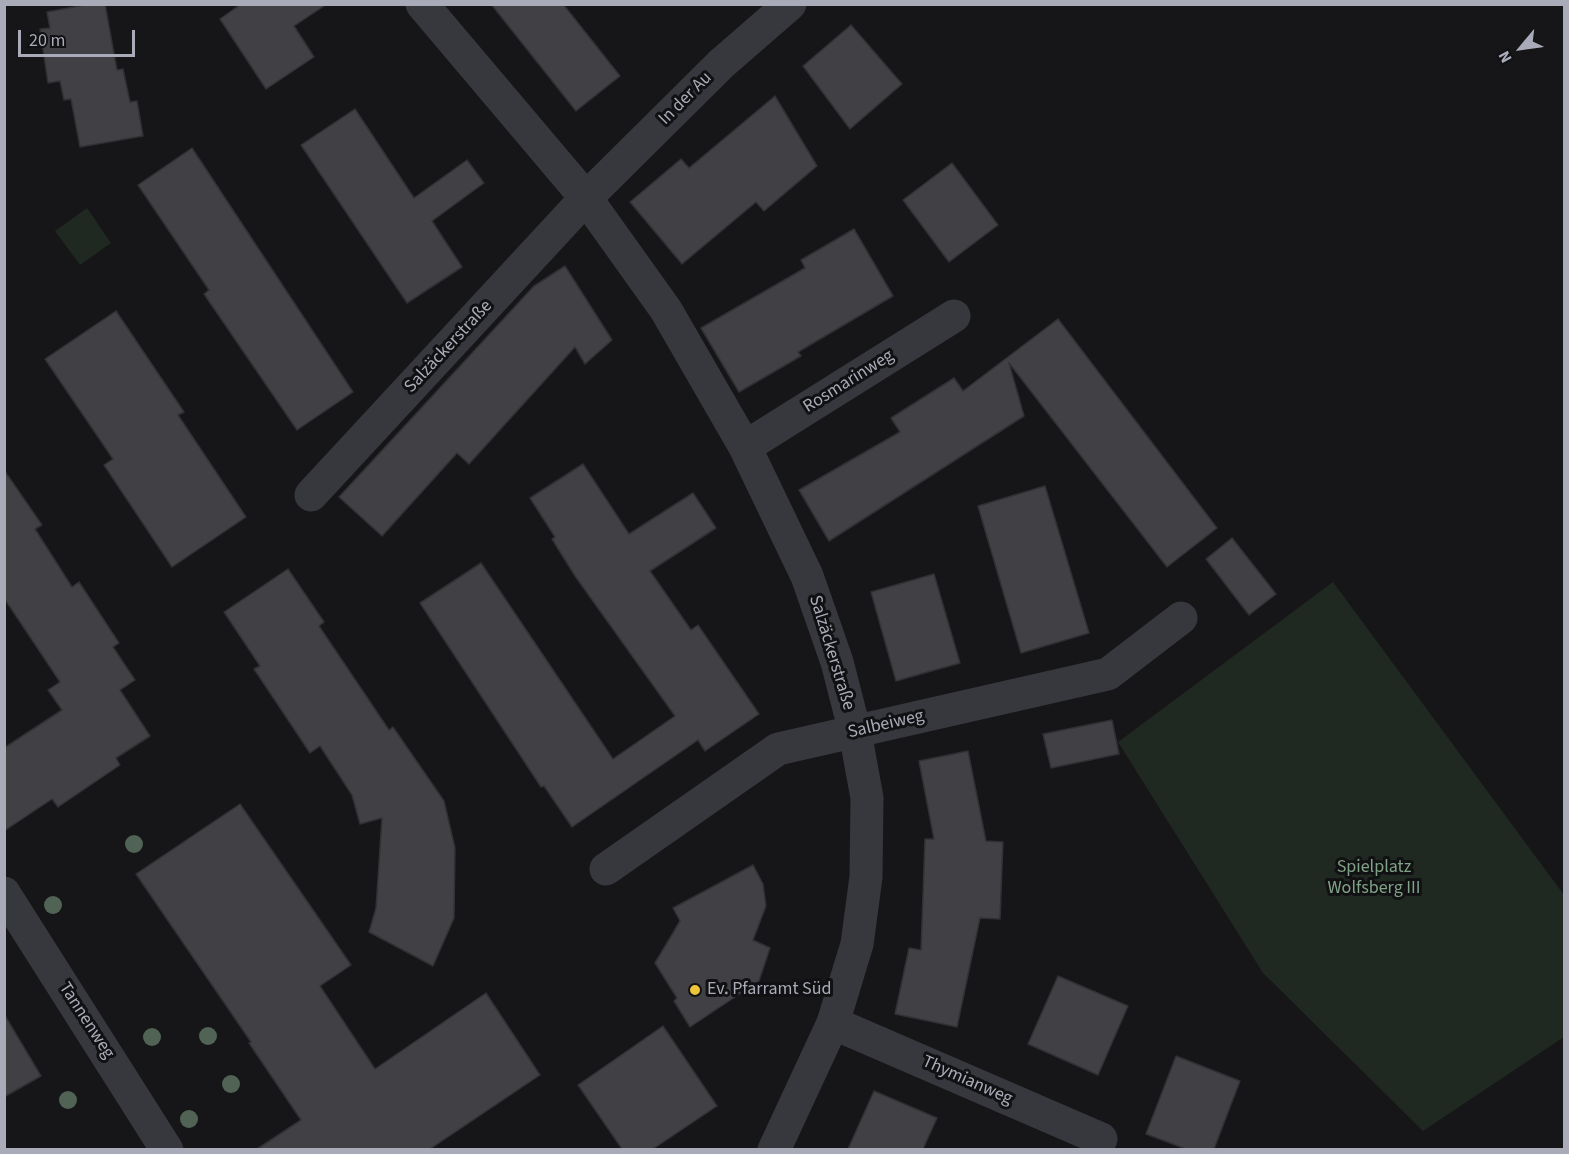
<!DOCTYPE html>
<meta charset="utf-8">
<style>
body{margin:0}
#map{position:relative;width:1569px;height:1154px;overflow:hidden;background:#161618;font-family:"Source Sans 3",sans-serif}
canvas{display:block}
.frame{position:absolute;inset:0;border:6px solid #a9acb8;pointer-events:none}
.north{position:absolute;left:1491px;top:18px;width:60px;height:60px;-webkit-text-stroke:4px #111113;paint-order:stroke;rotate:241deg;font-size:16px;font-weight:700;line-height:24px;text-align:center;color:#a9acb8}
.north::after{content:'';display:block;margin:auto;width:21px;height:27px;background:#a9acb8;clip-path:polygon(50% 0,100% 100%,50% 72%,0 100%)}
.scale{position:absolute;left:18px;top:30px;width:117px;height:27px;box-sizing:border-box;border:3px solid #a9acb8;border-top:0;padding-left:8px;font-size:18px;line-height:21px;white-space:nowrap;color:#a9acb8;-webkit-text-stroke:4px #111113;paint-order:stroke}
</style>
<div id="map">
<canvas width="1569" height="1154"></canvas>
<div class="frame"></div>
<div class="north">N</div>
<div class="scale">20 m</div>
</div>
<script>
const context = document.querySelector('canvas').getContext('2d');
context.lineJoin = 'round';
function fillPath(path, color) {
  context.fillStyle = color;
  context.fill(path, 'evenodd');
}
function shape(rows) {
  const path = new Path2D();
  for (const r of rows) {
    path.moveTo(r[0], r[1]);
    for (let i = 2; i < r.length; i += 2) path.lineTo(r[i], r[i + 1]);
  }
  return path;
}
function strokePath(path, color, width, dash) {
  context.strokeStyle = color;
  context.lineWidth = width;
  context.lineCap = dash ? 'butt' : 'round';
  context.setLineDash(dash || []);
  context.stroke(path);
}
function label(font, color, halo, rows, align = 'center') {
  context.font = font + ' "Source Sans 3",sans-serif';
  context.lineWidth = 6;
  context.setLineDash([]);
  context.textBaseline = 'middle';
  context.strokeStyle = halo;
  context.fillStyle = color;
  for (const [text, x, y, turn = 0] of rows) {
    context.save();
    context.translate(x, y);
    context.rotate((+turn || 0) * Math.PI / 180);
    context.textAlign = isNaN(turn) ? turn : align;
    if (halo) context.strokeText(text, 0, 0);
    context.fillText(text, 0, 0);
    context.restore();
  }
}
fillPath(shape([
 [87,208,111,243,80,265,55,231],
 [1333,582,1564,895,1564,1037,1423,1131,1263,973,1118,742]
]), '#202822');
const building = shape([
 [90,4,105,4,117,70,123,69,130,102,137,101,143,136,80,147,71,99,64,100,60,81,48,83,40,29,50,28,47,12,90,4],
 [241,4,327,4,294,26,314,57,266,89,220,19,241,4],
 [491,4,563,4,620,76,576,111,491,4],
 [851,25,902,84,850,129,803,66,851,25],
 [775,96,817,166,764,211,756,202,682,264,630,202,681,159,689,168,775,96],
 [355,109,414,198,467,160,484,183,432,221,462,267,407,303,301,145,355,109],
 [192,148,353,392,297,430,204,294,209,290,138,185,192,148],
 [952,163,998,225,949,262,903,200,952,163],
 [854,229,893,296,798,352,801,356,739,392,701,328,805,268,801,260,854,229],
 [565,266,612,340,585,364,575,347,469,464,457,453,382,536,339,497,534,286,565,266],
 [116,311,184,412,178,415,246,517,172,567,104,465,113,459,45,359,116,311],
 [1058,319,1217,528,1167,567,1009,363,1024,416,829,541,799,490,900,432,891,418,954,378,963,391,1058,319],
 [583,464,629,534,693,493,716,528,650,571,691,630,698,625,759,714,705,751,698,740,572,827,544,786,541,787,420,603,481,563,613,759,675,716,575,576,552,539,555,537,530,498,583,464],
 [4,470,42,525,35,529,72,587,79,582,119,643,113,647,135,680,120,690,150,736,116,758,120,765,58,807,52,799,4,831,4,748,62,710,48,690,60,682,4,598,4,470],
 [1045,486,1089,633,1021,653,978,506,1045,486],
 [1232,538,1276,594,1249,615,1206,559,1232,538],
 [288,569,324,622,319,626,389,730,393,727,444,801,455,848,454,918,433,966,369,932,376,908,382,818,360,824,352,795,320,746,310,753,254,669,260,666,224,612,288,569],
 [934,574,960,663,896,681,871,592,934,574],
 [1112,720,1119,754,1051,768,1043,734,1112,720],
 [968,751,986,841,1003,842,1000,919,980,918,957,1027,895,1014,909,948,921,950,925,839,934,839,919,761,968,751],
 [240,804,351,965,320,986,375,1069,486,993,540,1075,430,1149,257,1149,301,1120,249,1043,251,1042,136,874,240,804],
 [753,865,763,884,766,906,753,940,770,948,759,981,690,1027,674,1001,677,998,655,963,680,921,673,908,753,865],
 [1058,976,1128,1006,1098,1075,1028,1044,1058,976],
 [4,1014,41,1076,4,1097,4,1014],
 [663,1026,717,1106,653,1149,622,1149,578,1085,663,1026],
 [1176,1056,1240,1081,1214,1149,1186,1149,1146,1134,1176,1056],
 [874,1091,937,1118,923,1149,848,1149,874,1091]
]);
fillPath(building, '#414145');
strokePath(building, '#313034', 1.5);
strokePath(shape([
 [422,4,586,198,666,310,745,447,807,576,837,662,855,732,867,798,866,877,857,944,833,1023,774,1150],
 [745,447,954,316],
 [311,495,586,198,721,64,790,4],
 [606,869,778,749,1108,674,1181,618],
 [4,893,167,1150],
 [833,1023,1101,1139]
]), '#37383d', 33);
context.fillStyle = '#506354';
for (const [x, y] of [
 [134,844],
 [53,905],
 [208,1036],
 [152,1037],
 [231,1084],
 [68,1100],
 [189,1119]
]) {
  context.beginPath();
  context.arc(x, y, 9, 0, 2 * Math.PI);
  context.fill();
}
for (const [x, y, r, color] of [
 [695,990,6,"#eec439"]
]) {
  const dot = new Path2D();
  dot.arc(x, y, r, 0, 2 * Math.PI);
  context.fillStyle = color;
  context.fill(dot);
  strokePath(dot, '#111113', 2);
}
label('18px', '#a9acb8', '#111113', [
 ["In der Au",686,99,-45],
 ["Salzäckerstraße",449,347,-47],
 ["Rosmarinweg",849,382,-32],
 ["Salzäckerstraße",831,653,73],
 ["Salbeiweg",886,725,-13],
 ["Tannenweg",86,1021,57],
 ["Thymianweg",967,1081,24]
]);
label('18px', '#80a286', '#111113', [
 ["Spielplatz",1374,868],
 ["Wolfsberg III",1374,889]
]);
label('18px', '#a9acb8', '#111113', [
 ["Ev. Pfarramt Süd",707,990]
], 'left');
</script>
